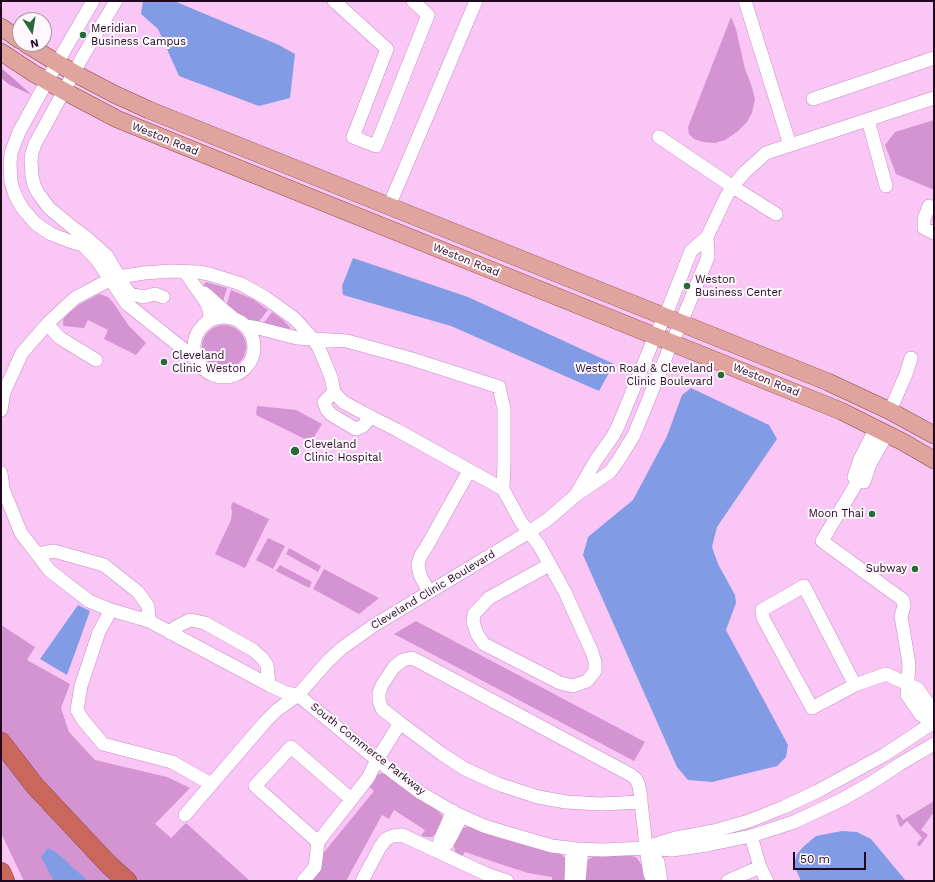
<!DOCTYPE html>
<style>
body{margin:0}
#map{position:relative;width:935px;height:882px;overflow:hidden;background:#f9c6f6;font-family:"Work Sans",sans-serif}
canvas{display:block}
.frame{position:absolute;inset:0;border:2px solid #20091f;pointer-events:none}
.north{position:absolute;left:12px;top:12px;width:40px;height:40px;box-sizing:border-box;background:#fef8fe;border:1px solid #a598a5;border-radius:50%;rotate:168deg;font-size:11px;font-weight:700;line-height:16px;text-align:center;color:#20091f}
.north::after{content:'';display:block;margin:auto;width:14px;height:18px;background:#266a36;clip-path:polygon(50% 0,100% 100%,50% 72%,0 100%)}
.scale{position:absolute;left:793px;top:852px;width:73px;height:18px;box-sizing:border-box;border:2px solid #20091f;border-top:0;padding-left:5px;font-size:12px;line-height:14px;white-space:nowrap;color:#20091f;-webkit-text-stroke:3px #fef8fe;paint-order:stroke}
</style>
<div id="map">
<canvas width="935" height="882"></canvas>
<div class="frame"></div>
<div class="north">N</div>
<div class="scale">50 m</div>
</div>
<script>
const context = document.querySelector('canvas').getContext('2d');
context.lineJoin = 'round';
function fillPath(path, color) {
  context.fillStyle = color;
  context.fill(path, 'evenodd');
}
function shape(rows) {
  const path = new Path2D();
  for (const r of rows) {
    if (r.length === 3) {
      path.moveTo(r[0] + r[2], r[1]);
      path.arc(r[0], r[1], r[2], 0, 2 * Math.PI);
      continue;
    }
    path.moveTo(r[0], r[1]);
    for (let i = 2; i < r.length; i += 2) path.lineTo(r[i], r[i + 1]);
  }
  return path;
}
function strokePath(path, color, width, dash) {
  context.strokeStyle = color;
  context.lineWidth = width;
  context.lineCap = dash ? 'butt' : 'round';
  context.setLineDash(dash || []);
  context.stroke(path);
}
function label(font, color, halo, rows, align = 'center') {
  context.font = font + ' "Work Sans",sans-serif';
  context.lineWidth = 4;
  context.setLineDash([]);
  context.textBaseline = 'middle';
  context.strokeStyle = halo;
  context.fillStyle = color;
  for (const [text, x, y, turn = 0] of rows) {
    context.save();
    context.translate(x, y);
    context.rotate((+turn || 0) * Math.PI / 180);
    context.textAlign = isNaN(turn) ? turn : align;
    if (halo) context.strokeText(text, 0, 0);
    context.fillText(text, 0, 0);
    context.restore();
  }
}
fillPath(shape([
 [731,17,736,29,745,69,751,84,755,99,752,113,747,122,737,132,725,140,715,143,703,142,694,139,689,134,688,127],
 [934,120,934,190,896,174,885,145,895,132],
 [206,282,227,288,222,305,204,288,204,284],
 [231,290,253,299,268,310,257,324,240,316,226,307],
 [99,294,108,297,112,301,129,326,146,343,136,355,104,339,108,330,88,320,84,328,64,326,63,325,63,321,64,318,70,312,80,304],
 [272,312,283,320,290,327,290,330,262,325],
 [224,347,22],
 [257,406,296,410,322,424,311,442,256,415],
 [233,502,269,519,245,568,215,554,231,520,232,512,231,506],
 [268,538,285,546,273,569,256,560],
 [289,548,321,566,318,572,286,554],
 [280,565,312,582,309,588,276,571],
 [324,569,379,598,359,614,313,589],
 [416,621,645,742,634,761,394,634],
 [1,625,35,647,27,660,70,684,61,708,69,732,95,760,167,777,190,788,155,824,161,829,171,838,186,823,250,881,133,881,43,785,1,734],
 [1,750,118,881,24,881,1,833],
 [385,773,433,807,442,815,444,823,440,831,432,837,426,837,421,836,425,830,394,810,389,819,382,815,346,881,309,881,321,856,374,791,367,785,376,774],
 [934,801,934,812,921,830,928,835,920,846,918,846,917,843,922,838,907,821,901,827,899,825,896,815,899,814,903,820],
 [470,826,558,852,562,855,567,861,566,881,552,881,552,877,528,873,503,865,465,852,461,858,457,855,455,851,453,842,462,828],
 [627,855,636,857,641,864,648,881,584,881,585,861,593,857,600,856]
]), '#d494d1');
fillPath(shape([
 [1,68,7,73,32,95,10,85,1,78]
]), '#cb8ac8');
fillPath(shape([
 [143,1,174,1,279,45,295,54,290,98,259,106,179,76,158,29,141,14],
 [353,258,468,297,614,364,599,391,451,326,343,295,342,286],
 [691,388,769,425,777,439,717,527,712,547,718,564,735,595,736,603,726,630,788,745,786,757,777,766,712,782,688,780,677,767,583,555,588,537,633,500,667,436,682,395],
 [78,605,90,611,67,675,40,659],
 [842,831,857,832,871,839,906,881,801,881,794,865,797,854,803,847,816,836],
 [48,848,56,852,88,881,54,881,41,857]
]), '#819ce5');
const minor = shape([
 [93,1,57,63,19,132,11,153,10,163,11,182,14,192,18,201,23,209,36,224,51,234,72,242,83,245,97,260,127,304,197,360],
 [116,1,83,56,35,144,32,153,31,160,32,176,34,185,38,193,49,208,72,227,87,238,107,256,126,289,131,294,143,297,155,294,163,297],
 [334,1,387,49,353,137,376,146,428,15,413,1],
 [745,1,790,145],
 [813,99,934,58],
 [868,120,886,186],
 [659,137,733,187,776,214],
 [389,206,476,1],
 [929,206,924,219,924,228,934,233],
 [185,272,206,302,210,312,209,321],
 [204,293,208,296,220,307,233,318],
 [224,347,30],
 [47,324,60,338,96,360],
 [246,326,258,328,297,338,347,341,412,359,499,387,504,409,504,464,503,489],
 [334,392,324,402,327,410,332,415,354,428,356,429,363,426,371,417],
 [1,410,4,392,22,353,49,322,75,298,111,279,119,277,144,273,171,271,198,272,209,274,241,284,266,298,295,319,313,339,319,348,331,377,334,392,343,402,371,417,397,430,503,489,521,522,539,545,565,592,592,652,595,662,595,671,587,681,573,686,560,683,484,644,477,634,473,622,474,614,489,598,549,565],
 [890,411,906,374,911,358],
 [1,473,3,489,21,533,50,571,89,601,111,610,149,621,269,685,284,692,298,695,377,760,421,793,457,814,484,826,507,833,552,846,577,849,603,850,646,848,672,850,707,845,751,836,794,822,841,800,871,783,900,764,934,744],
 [854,477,860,459,876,428],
 [859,479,822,541,903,600,904,606,901,616,909,664,907,695,921,715,934,724],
 [864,482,870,464,887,434],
 [578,491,596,460,613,436,619,424,655,336,665,317,691,251,707,237,727,195,738,180,745,172,766,153,934,98],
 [37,554,54,551,104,565,138,592,148,606,149,621],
 [429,592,420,575,418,565,420,557,427,546,469,471],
 [111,610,99,632,81,686,77,710,83,720,103,744,172,762,211,784],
 [170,633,176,627,190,620,205,623,253,650,262,658,267,665,269,685],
 [855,685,804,586,762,610,763,618,812,708,855,685,886,674,918,689,930,706,933,723],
 [351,799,291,747,255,786,318,842,368,778,377,760,400,723],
 [641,802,601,804,566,802,538,797,498,784,465,769,442,754,400,723,382,709,379,701,379,693,382,685,394,667,403,660,412,658,422,663,631,775,636,779,639,786,641,798,641,802,644,828,646,848,650,874,653,881],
 [185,815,246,744,265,722,277,710,298,695,327,662,342,648,373,626,529,532,547,520,576,495,610,472,618,461,634,435,672,342,681,323,708,257,707,237],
 [751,836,760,867,767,881],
 [653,845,676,838,714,831,749,821,784,807,818,791,884,755,934,722],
 [646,848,658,862,661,881],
 [438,852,447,844,462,816],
 [438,852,440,840,453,811],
 [303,881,315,867,318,842],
 [362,881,380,847,386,839,393,836,402,835,486,874,507,881],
 [571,881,572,848],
 [579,881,582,849],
 [728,881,760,867]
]);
const major = shape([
 [1,27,20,40],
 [26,44,74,73,114,94,149,110,828,382,890,411,934,435],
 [1,52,33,73,64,91,117,119,203,154,841,411,903,442,934,460]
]);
const highway = shape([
 [1,742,35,786,109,865,127,881],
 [1,872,5,881]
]);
strokePath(minor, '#c78bc4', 14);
strokePath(major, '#8e4647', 18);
strokePath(highway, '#8e4647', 20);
strokePath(minor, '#fff', 13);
strokePath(major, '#dfa49d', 17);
strokePath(highway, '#ca675c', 19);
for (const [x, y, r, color] of [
 [83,35,4,"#266a36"],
 [687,286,4,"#266a36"],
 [164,362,4,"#266a36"],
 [721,375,4,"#266a36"],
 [295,451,5,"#266a36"],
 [872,514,4,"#266a36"],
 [915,569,4,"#266a36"]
]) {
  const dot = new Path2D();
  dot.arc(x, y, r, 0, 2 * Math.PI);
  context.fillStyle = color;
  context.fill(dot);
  strokePath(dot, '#fef8fe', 1.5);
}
label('11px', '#20091f', '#fef8fe', [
 ["Meridian",91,29],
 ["Business Campus",91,42],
 ["Weston",695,280],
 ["Business Center",695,293],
 ["Cleveland",172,356],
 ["Clinic Weston",172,369],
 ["Weston Road & Cleveland",713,369,"right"],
 ["Clinic Boulevard",713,382,"right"],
 ["Cleveland",304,445],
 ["Clinic Hospital",304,458],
 ["Moon Thai",864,514,"right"],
 ["Subway",907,569,"right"]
], 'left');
label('11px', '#20091f', '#fef8fe', [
 ["Weston Road",165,139,22],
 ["Weston Road",466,260,22],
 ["Weston Road",766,380,22],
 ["Cleveland Clinic Boulevard",433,590,-31],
 ["South Commerce Parkway",368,749,38]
]);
</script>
